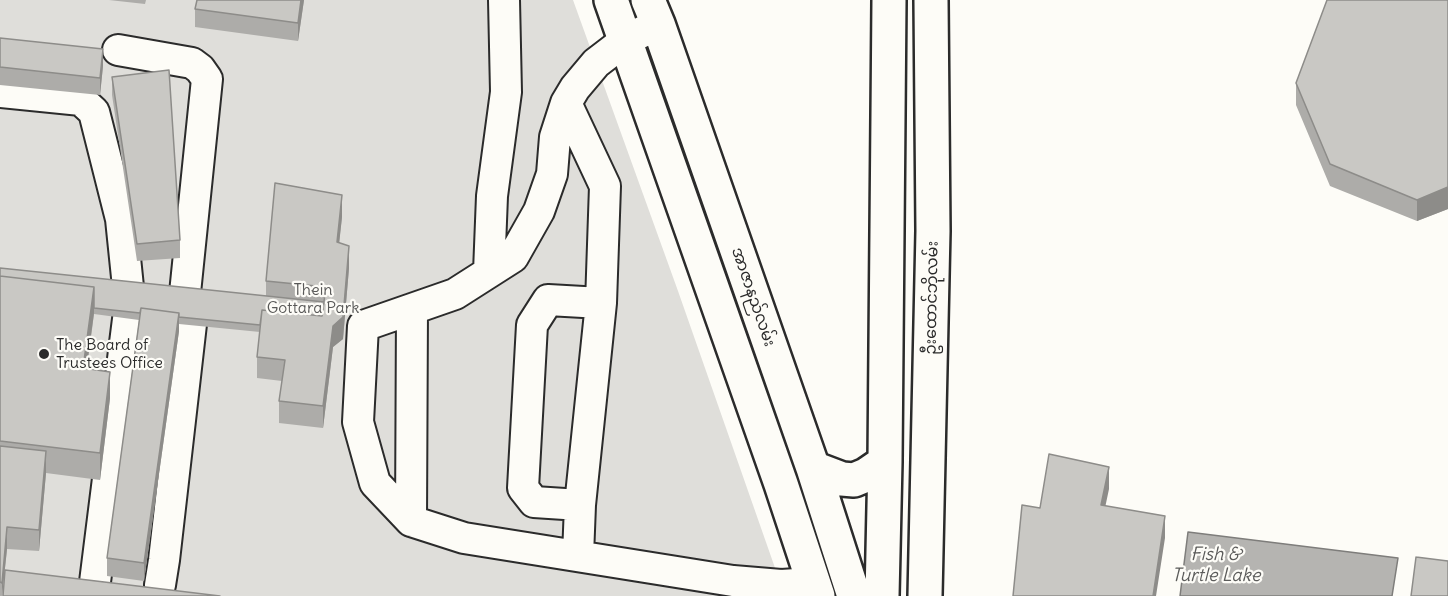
<!DOCTYPE html>
<meta charset="utf-8">
<style>
body{margin:0}
canvas{display:block;background:#fdfcf7}
</style>
<canvas width="1448" height="596"></canvas>
<script>
const context = document.querySelector('canvas').getContext('2d');
context.lineJoin = 'round';
function fillPath(path, color) {
  context.fillStyle = color;
  context.fill(path, 'evenodd');
}
function shape(rows) {
  const path = new Path2D();
  for (const r of rows) {
    path.moveTo(r[0], r[1]);
    for (let i = 2; i < r.length; i += 2) path.lineTo(r[i], r[i + 1]);
  }
  return path;
}
function strokePath(path, color, width, dash) {
  context.strokeStyle = color;
  context.lineWidth = width;
  context.lineCap = dash ? 'butt' : 'round';
  context.setLineDash(dash || []);
  context.stroke(path);
}
function label(font, color, halo, rows, align = 'center') {
  context.font = font + ' Delius,"Noto Sans Myanmar",sans-serif';
  context.lineWidth = 4.5;
  context.setLineDash([]);
  context.textBaseline = 'middle';
  context.strokeStyle = halo;
  context.fillStyle = color;
  for (const [text, x, y, turn = 0] of rows) {
    context.save();
    context.translate(x, y);
    context.rotate((+turn || 0) * Math.PI / 180);
    context.textAlign = isNaN(turn) ? turn : align;
    if (halo) context.strokeText(text, 0, 0);
    context.fillText(text, 0, 0);
    context.restore();
  }
}
fillPath(shape([
 [0,0,573,0,678,291,781,585,784,596,0,596]
]), '#dfdeda');
const water = shape([
 [1188,532,1398,558,1392,596,1180,596,1188,532]
]);
fillPath(water, '#b5b4b1');
strokePath(water, '#7e7d7b', 1.5);
const minor = shape([
 [658,24,626,40,596,63,575,88,566,103,555,137,552,174,539,211,513,257,455,294,363,326,358,422,375,483,411,521,464,538,733,581,781,585,813,583],
 [118,50,192,63,200,69,207,79,185,293],
 [0,92,81,100,94,112,121,219,128,287],
 [566,103,605,186,601,303,580,505,578,556],
 [489,272,492,196,506,92,504,0],
 [580,505,534,502,523,488,532,325,548,300,601,303],
 [411,521,412,309],
 [95,582,128,319],
 [160,585,164,560,191,324]
]);
const major = shape([
 [611,0,781,484,818,596],
 [648,0,658,24,813,468,854,596],
 [813,468,842,479,854,480,866,475,885,462],
 [882,596,885,462,889,0],
 [925,596,933,231,931,0]
]);
strokePath(minor, '#2b2b2b', 34);
strokePath(major, '#2b2b2b', 38);
strokePath(minor, '#fdfcf7', 30);
strokePath(major, '#fdfcf7', 33);
fillPath(shape([
 [109,0,146,0,145,4],
 [197,0,304,0,298,41,195,27,195,9],
 [1448,0,1448,209,1417,221,1330,186,1296,105,1296,83],
 [0,38,103,66,100,95,0,85],
 [112,77,180,240,180,258,137,261,112,95],
 [342,217,339,243,349,268,343,339,333,347,323,428,279,423,279,401,282,381,257,378,257,357,260,332,179,324,179,331,144,581,107,576,107,558,139,320,94,314,87,368,110,398,100,480,46,473,39,551,7,549,2,596,0,596,0,268,266,296,266,281]
]), '#adaca9');
fillPath(shape([
 [301,0,304,0,298,41,298,23],
 [103,49,103,66,100,95,100,78],
 [1448,187,1448,209,1417,221,1417,200],
 [342,195,342,217,337,263,337,242],
 [349,246,349,268,343,339,333,347,323,428,323,406,333,326],
 [94,287,94,313,83,394,83,368],
 [179,313,179,331,144,581,144,563],
 [110,372,110,398,100,480,100,453],
 [46,451,46,473,39,551,39,530],
 [1109,467,1109,489,1101,527,1101,505],
 [1165,516,1165,538,1156,596,1153,596],
 [7,527,7,549,2,596,2,583]
]), '#8d8c89');
const building = shape([
 [197,0,301,0,298,23,195,9,197,0],
 [1327,0,1448,0,1448,187,1417,200,1330,164,1296,83,1327,0],
 [0,38,103,49,100,78,0,67,0,38],
 [169,70,180,240,137,244,112,77,169,70],
 [275,183,342,195,337,242,349,246,343,317,333,326,323,406,279,401,285,360,257,357,262,310,322,316,326,287,266,281,275,183],
 [0,268,324,302,322,316,262,310,260,325,179,317,179,313,141,308,140,313,94,308,94,287,0,276,0,268],
 [0,276,94,287,83,368,110,372,100,453,0,441,0,276],
 [141,308,179,313,144,563,107,558,141,308],
 [0,446,46,451,39,530,7,527,2,583,0,582,0,446],
 [1049,454,1109,467,1101,505,1165,516,1153,596,1013,596,1022,505,1040,508,1049,454],
 [1416,557,1448,561,1448,596,1411,596,1416,557],
 [5,570,220,596,3,596,5,570]
]);
fillPath(building, '#c9c8c4');
strokePath(building, '#8d8c89', 1.5);
for (const [x, y, r, color] of [
 [44,354,6,"#2b2b2b"]
]) {
  const dot = new Path2D();
  dot.arc(x, y, r, 0, 2 * Math.PI);
  context.fillStyle = color;
  context.fill(dot);
  strokePath(dot, '#fdfcf7', 2);
}
label('16px', '#585857', '#fdfcf7', [
 ["Thein",313,290],
 ["Gottara Park",313,308]
]);
label('16px', '#2b2b2b', '#fdfcf7', [
 ["အာဇာနည်လမ်း",753,297,71],
 ["ဦးထောင်ဘိုလမ်း",932,298,-89]
]);
label('16px', '#2b2b2b', '#fdfcf7', [
 ["The Board of",56,345],
 ["Trustees Office",56,363]
], 'left');
label('italic 18px', '#5b5b5a', '#fdfcf7', [
 ["Fish &",1216,555],
 ["Turtle Lake",1216,576]
]);
</script>
